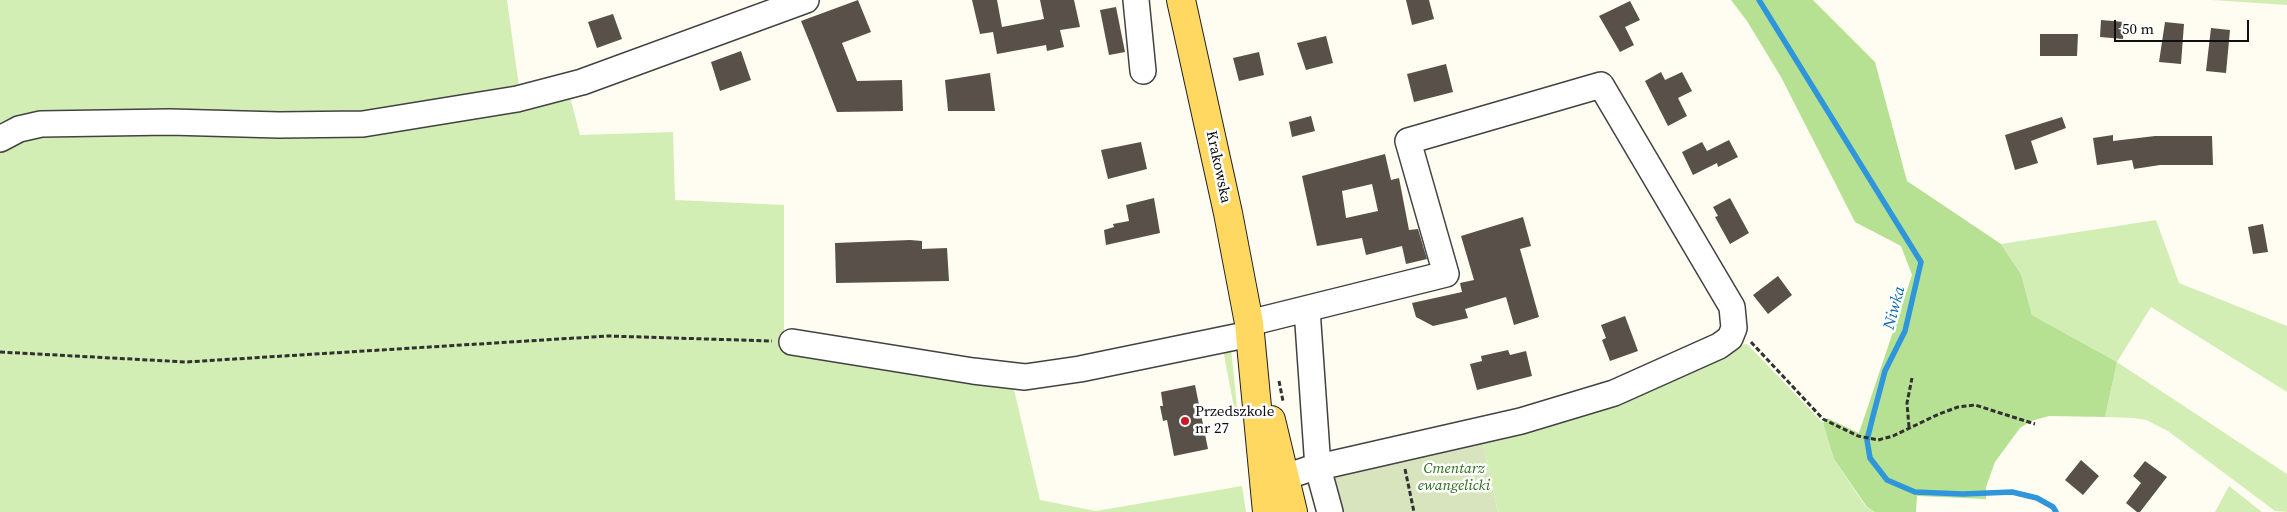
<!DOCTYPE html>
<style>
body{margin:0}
#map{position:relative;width:2287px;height:512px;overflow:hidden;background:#fffcf1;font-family:"Source Serif 4",serif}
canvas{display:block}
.scale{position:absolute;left:2114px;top:20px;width:135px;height:22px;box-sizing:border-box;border:2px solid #0f0f0f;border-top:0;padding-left:6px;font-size:15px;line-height:18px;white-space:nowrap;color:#0f0f0f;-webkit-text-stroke:4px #fff;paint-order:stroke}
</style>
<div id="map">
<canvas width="2287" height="512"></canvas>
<div class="scale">50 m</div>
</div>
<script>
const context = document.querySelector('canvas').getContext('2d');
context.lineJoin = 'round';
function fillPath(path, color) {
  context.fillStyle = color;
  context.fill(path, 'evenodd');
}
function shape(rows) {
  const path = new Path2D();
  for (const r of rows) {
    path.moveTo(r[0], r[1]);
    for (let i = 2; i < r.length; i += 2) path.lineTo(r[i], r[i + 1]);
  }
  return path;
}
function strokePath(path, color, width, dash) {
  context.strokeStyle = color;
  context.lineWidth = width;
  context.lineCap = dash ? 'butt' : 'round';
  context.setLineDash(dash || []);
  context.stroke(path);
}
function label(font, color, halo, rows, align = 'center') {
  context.font = font + ' "Source Serif 4",serif';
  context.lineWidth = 5;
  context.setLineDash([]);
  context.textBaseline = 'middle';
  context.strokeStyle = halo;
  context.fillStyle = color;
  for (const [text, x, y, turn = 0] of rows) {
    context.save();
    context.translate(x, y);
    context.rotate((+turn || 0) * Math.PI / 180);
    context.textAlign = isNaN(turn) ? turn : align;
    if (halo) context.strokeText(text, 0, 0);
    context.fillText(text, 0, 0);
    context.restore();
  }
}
fillPath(shape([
 [0,0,507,0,520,94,393,116,0,133],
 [2211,0,2287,0,2287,5],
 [569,93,580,135,673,132,675,200,784,205,784,350,1012,381,1040,500,1096,511,1242,486,1246,512,0,512,0,144,27,133,337,132],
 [2156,220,2179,283,2287,326,2287,392,2151,307,2117,362,2287,474,2287,512,2275,511,2168,431,2146,420,2134,418,2105,417,2117,362,2032,315,2021,274,2001,244],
 [1747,344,1823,423,1834,459,1866,507,1875,512,1498,512,1481,436,1734,346],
 [1231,348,1237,407,1234,408,1223,349],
 [2229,486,2262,512,2215,512]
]), '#d3eeb5');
fillPath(shape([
 [1731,0,1813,0,1875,62,1907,181,2001,244,2021,274,2032,315,2117,362,2105,417,2049,416,2031,421,2020,428,1995,462,1986,487,1986,499,1917,496,1916,512,1875,512,1867,507,1834,459,1823,423,1827,418,1859,433,1912,275,1901,246,1855,222,1781,77,1747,21]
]), '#b6e193');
fillPath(shape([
 [1481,436,1498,512,1340,512,1330,471]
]), '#d8e4be');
strokePath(shape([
 [1759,0,1921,262,1905,331,1885,371,1873,416,1867,440,1870,458,1887,480,1915,492,1963,494,2012,492,2037,498,2053,507,2056,512]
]), '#2f96db', 5.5);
fillPath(shape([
 [858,0,871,32,842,43,857,81,902,80,903,111,837,112,814,53,801,21],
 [972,0,997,0,1002,27,1044,19,1040,0,1074,0,1080,27,1060,30,1064,47,1047,51,1046,45,997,54,993,32,980,34],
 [1406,0,1429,0,1434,19,1412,25],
 [1630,1,1640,20,1625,27,1634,45,1620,52,1599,16],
 [1116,7,1125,52,1109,55,1100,10],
 [613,14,622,39,597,48,588,22],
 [2101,20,2124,22,2123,39,2100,37],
 [2165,22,2184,24,2181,64,2159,62],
 [2211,28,2230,30,2226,73,2206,71],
 [2040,34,2078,34,2077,56,2040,56],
 [1326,36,1333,63,1306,70,1297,43],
 [741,51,751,80,720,91,711,62],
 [1259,52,1264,75,1239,81,1233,58],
 [1446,64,1453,92,1414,102,1407,74],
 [1661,72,1665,80,1682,72,1692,91,1678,98,1687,116,1668,126,1645,81],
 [990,73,995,111,948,111,945,80],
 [1311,116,1315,131,1292,137,1289,122],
 [2062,117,2066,128,2031,141,2038,163,2015,170,2005,135],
 [2113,135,2113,141,2155,136,2212,136,2213,165,2160,165,2134,169,2132,160,2097,165,2093,138],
 [1729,140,1738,157,1718,167,1717,163,1693,175,1682,152,1702,142,1707,151],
 [1141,142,1147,169,1108,179,1101,150],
 [1385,154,1391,180,1399,178,1409,230,1418,229,1427,259,1406,264,1402,246,1366,255,1362,238,1317,246,1302,176],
 [1372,184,1378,211,1346,218,1342,191],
 [1154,198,1160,233,1106,245,1104,230,1114,227,1113,224,1129,221,1126,205],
 [1730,198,1749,233,1730,244,1715,217,1718,216,1713,207],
 [1523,217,1531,246,1520,249,1539,317,1514,325,1506,297,1465,309,1468,318,1433,326,1416,317,1412,303,1462,292,1460,283,1474,280,1461,236],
 [2263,224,2268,252,2253,254,2248,227],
 [910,240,922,241,922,249,947,248,949,281,836,283,835,243],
 [1778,276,1792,295,1768,314,1753,295],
 [1625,316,1638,351,1610,361,1602,340,1606,338,1601,325],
 [1508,350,1510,355,1526,351,1532,376,1477,390,1470,364,1482,361,1481,356],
 [1195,385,1208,449,1174,456,1167,420,1163,421,1160,406,1163,406,1161,392],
 [2081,460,2099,476,2083,495,2065,480],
 [2145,461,2167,477,2140,512,2137,512,2126,503,2141,483,2133,476]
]), '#59504a');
const minor = shape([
 [1136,0,1143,71],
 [0,139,19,129,41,124,170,122,279,125,363,124,517,99,582,82,806,0],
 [1307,309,1318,468,1330,512],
 [1249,323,1446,274,1408,141,1601,85,1732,307,1734,328,1730,338,1719,346,1614,393,1521,421,1306,470,1285,477],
 [792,342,973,371,1025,377,1080,369,1250,334]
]);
const major = shape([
 [1181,0,1228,213,1249,323,1267,512],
 [1271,420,1293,512]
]);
strokePath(minor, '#424242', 28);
strokePath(major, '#202020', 30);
strokePath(shape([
 [1751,342,1823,419,1858,436,1878,440,1893,436,1939,414,1958,407,1975,405,2035,424],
 [0,352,186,362,608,336,772,341],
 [1279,381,1283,401],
 [1909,427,1907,403,1912,378],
 [1405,469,1414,512]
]), '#313131', 3, [5, 2.5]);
strokePath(minor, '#fff', 25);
strokePath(major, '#ffd861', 28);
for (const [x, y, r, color] of [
 [1185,421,5,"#ce1821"]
]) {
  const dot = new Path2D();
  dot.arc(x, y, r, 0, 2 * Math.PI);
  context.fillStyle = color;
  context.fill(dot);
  strokePath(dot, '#fff', 2);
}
label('15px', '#0f0f0f', '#fff', [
 ["Krakowska",1218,167,78]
]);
label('15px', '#0f0f0f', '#fff', [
 ["Przedszkole",1195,412],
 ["nr 27",1195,429]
], 'left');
label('italic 15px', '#2a6e18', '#fff', [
 ["Cmentarz",1454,469],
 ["ewangelicki",1454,486]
]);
label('italic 16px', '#0b67ae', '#fff', [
 ["Niwka",1895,308,-75]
]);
</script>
